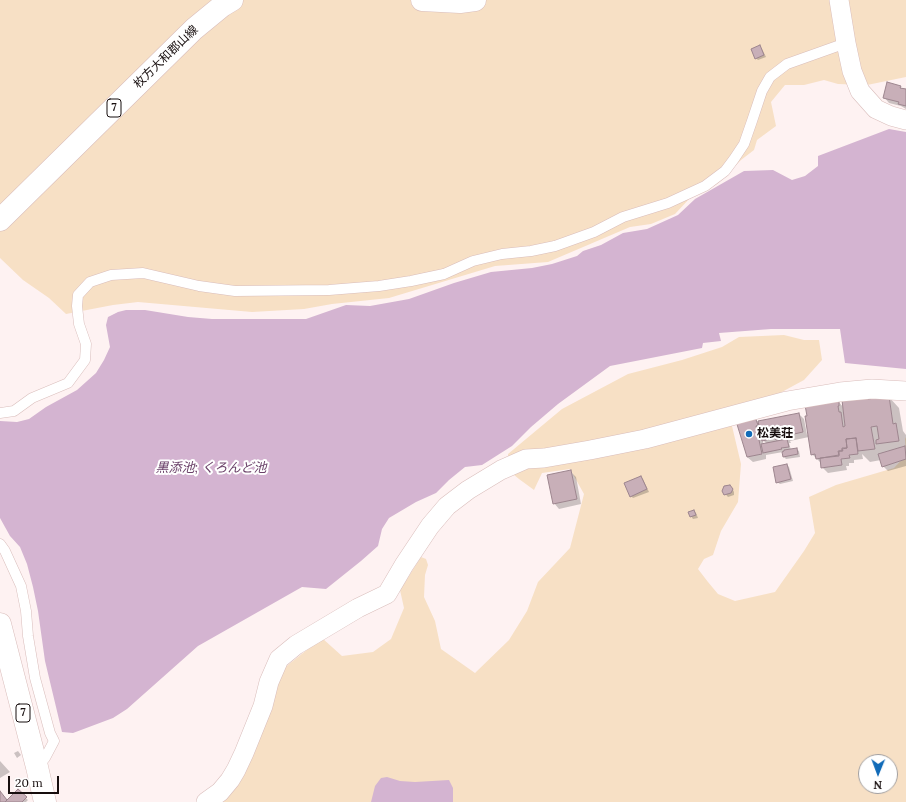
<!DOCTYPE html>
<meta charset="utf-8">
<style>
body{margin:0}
#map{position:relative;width:906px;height:802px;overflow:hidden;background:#fef2f2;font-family:Lora,serif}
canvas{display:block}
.north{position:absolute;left:858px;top:754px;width:40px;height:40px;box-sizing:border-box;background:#fff;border:1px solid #a29f9f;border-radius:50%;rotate:181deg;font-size:11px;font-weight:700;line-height:16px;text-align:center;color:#170e0e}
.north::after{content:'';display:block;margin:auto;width:14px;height:18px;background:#116bb8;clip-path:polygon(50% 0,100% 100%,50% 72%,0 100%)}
.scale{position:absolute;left:8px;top:776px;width:51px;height:18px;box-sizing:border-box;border:2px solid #170e0e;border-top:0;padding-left:5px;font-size:12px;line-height:14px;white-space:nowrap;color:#170e0e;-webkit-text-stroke:3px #fff;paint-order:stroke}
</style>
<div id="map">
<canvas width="906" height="802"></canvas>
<div class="north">N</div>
<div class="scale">20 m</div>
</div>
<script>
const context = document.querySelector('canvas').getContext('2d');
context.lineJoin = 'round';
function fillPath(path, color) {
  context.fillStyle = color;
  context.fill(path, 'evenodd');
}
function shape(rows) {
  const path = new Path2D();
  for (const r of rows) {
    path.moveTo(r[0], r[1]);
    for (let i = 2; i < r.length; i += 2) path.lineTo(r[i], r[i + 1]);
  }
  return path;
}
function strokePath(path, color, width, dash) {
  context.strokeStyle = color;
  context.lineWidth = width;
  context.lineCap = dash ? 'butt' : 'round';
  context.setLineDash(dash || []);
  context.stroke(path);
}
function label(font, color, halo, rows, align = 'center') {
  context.font = font + ' Lora,"Noto Sans JP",serif';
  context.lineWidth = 4;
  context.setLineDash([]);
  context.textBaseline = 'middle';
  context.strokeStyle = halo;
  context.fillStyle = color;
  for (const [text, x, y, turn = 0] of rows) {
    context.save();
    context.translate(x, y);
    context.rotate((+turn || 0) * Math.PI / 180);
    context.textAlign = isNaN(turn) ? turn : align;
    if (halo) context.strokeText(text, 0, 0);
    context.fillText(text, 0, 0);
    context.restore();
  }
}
fillPath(shape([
 [0,0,906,0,906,77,867,85,838,84,824,80,804,85,785,85,771,102,776,126,757,140,754,150,741,160,717,184,690,198,675,214,651,224,630,227,548,262,495,266,389,298,332,304,304,309,252,312,138,302,113,305,66,314,49,298,23,280,0,258],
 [784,335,804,340,819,340,822,360,804,380,780,393,732,426,741,464,738,502,721,531,713,555,704,559,698,569,708,582,718,594,735,601,775,592,804,551,815,533,809,497,836,485,894,468,906,455,905,439,906,437,906,802,218,802,279,672,322,638,342,656,373,652,391,639,404,608,400,590,421,557,426,559,428,565,425,575,424,597,435,621,441,649,475,673,509,640,527,611,538,582,570,548,584,494,570,469,542,473,534,490,519,479,508,470,508,454,562,409,628,374,682,360,722,347,739,337],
 [866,762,890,762,890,786,866,786]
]), '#f7e0c5');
fillPath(shape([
 [889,129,906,132,906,369,845,363,840,329,771,329,719,333,721,341,703,343,702,348,610,366,558,404,531,427,512,446,482,465,465,467,449,480,436,493,416,502,389,518,382,529,378,546,361,561,326,589,302,587,198,646,127,709,113,718,73,733,62,732,45,661,38,611,33,587,27,564,20,547,10,536,0,518,0,421,17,422,29,419,46,407,77,390,96,373,104,360,110,347,106,325,108,317,118,312,126,310,145,310,188,317,212,319,306,319,346,305,370,306,409,299,454,283,491,272,532,268,552,264,577,256,583,251,601,245,623,233,647,229,678,215,695,199,744,171,773,170,792,180,805,176,818,166,818,156],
 [387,777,400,781,415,782,449,780,453,788,453,802,371,802,375,786,381,778]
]), '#d4b4d1');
fillPath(shape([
 [760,47,762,49,766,57,758,60,756,58],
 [900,87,903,90,906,90,906,109,901,106,889,103,884,97],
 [889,397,899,408,903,431,906,435,906,466,888,471,883,466,881,460,870,462,862,454,863,459,854,460,854,463,849,463,849,466,846,466,847,470,828,473,822,467,822,464,812,454,809,437,790,441,791,443,789,443,791,450,796,449,799,451,800,457,786,459,784,457,783,452,766,455,766,459,753,462,747,457,754,418,758,422,799,414,804,419,807,435,809,434,838,401,843,407,868,398,870,400],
 [762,439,767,444,764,445],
 [787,465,789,467,793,481,780,484,777,482],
 [570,471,576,477,581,504,559,509,554,503],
 [641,477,643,479,649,492,633,498,631,496],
 [732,488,734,492,734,495,728,497,723,491],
 [694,511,696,513,698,518,693,519,691,516],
 [18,751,21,755,17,758,14,753],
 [0,761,10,772,0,778],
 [18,791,28,800,26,802,0,802,0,792,8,801]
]), '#0003');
const building = shape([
 [760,45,764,55,755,59,751,49,760,45],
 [887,82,901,86,900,88,906,89,906,106,898,104,899,102,883,98,887,82],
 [889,396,893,424,896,423,899,441,876,444,876,440,879,439,877,426,871,427,875,449,858,451,856,438,846,439,847,448,842,448,842,451,838,451,839,455,816,459,815,454,811,455,805,416,807,416,805,405,839,400,839,406,838,406,839,412,841,412,843,427,845,426,842,400,868,397,868,399,889,396],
 [799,413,803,432,785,436,786,438,776,440,775,438,762,441,758,421,799,413],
 [755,417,758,425,756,426,762,454,747,457,736,421,755,417],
 [856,438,858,454,849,455,850,458,841,459,842,465,821,468,820,458,839,456,839,451,843,451,842,449,847,448,846,439,856,438],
 [787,439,789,447,781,448,782,449,763,453,761,444,787,439],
 [905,446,906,459,882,467,878,454,905,446],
 [797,448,798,454,783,457,782,452,784,451,784,450,797,448],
 [787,464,791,479,776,483,773,467,787,464],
 [571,470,577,499,553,504,547,475,571,470],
 [641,476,647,489,630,497,624,483,641,476],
 [730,485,733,489,731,493,724,495,722,491,724,486,730,485],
 [694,510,696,515,690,517,688,512,694,510],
 [18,789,27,797,22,802,5,802,18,789],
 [0,791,7,800,5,802,0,802,0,791]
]);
fillPath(building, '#c8afb8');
strokePath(building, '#9d858e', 1);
const service = shape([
 [0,413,14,411,32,398,68,383,85,360,86,344,79,324,77,306,78,295,90,282,111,275,143,273,199,286,235,291,329,290,379,286,411,281,444,274,473,261,502,254,531,251,555,246,594,232,623,217,668,203,705,186,725,171,734,159,744,144,752,121,762,91,770,77,787,64,846,43],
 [0,544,5,551,21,586,26,611,28,636,35,678,50,733,54,741,45,758,38,766]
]);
const minor = shape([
 [839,0,846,43,852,71,860,91,876,109,891,116,906,120],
 [206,802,220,792,230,780,236,770,244,753,263,706,269,682,279,659,296,645,358,608,387,594,404,565,430,526,447,506,468,490,501,470,526,459,544,458,590,450,645,439,787,401,840,392,872,389,906,391]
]);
const primary = shape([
 [422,0,460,2,475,0],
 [0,220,194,29,222,6,232,0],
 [0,624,37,767,45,802]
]);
strokePath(service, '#d9bdbb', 11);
strokePath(minor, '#d9bdbb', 20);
strokePath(primary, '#d9bdbb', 23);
strokePath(service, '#fff', 10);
strokePath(minor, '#fff', 19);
strokePath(primary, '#fff', 22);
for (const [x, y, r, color] of [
 [749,434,4,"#116bb8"]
]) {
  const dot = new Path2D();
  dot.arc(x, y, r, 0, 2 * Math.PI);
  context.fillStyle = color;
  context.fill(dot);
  strokePath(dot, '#fff', 1.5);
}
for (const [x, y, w] of [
 [114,108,14],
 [23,713,14]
]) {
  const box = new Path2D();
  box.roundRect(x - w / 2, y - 9, w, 18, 3);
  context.fillStyle = '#fff';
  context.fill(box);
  strokePath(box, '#170e0e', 1);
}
label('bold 11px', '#170e0e', null, [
 ["7",114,108],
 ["7",23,713]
]);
label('12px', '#170e0e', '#fff', [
 ["枚方大和郡山線",166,57,-44]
]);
label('bold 12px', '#170e0e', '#fff', [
 ["松美荘",757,434]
], 'left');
label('italic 13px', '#6a4068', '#fff', [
 ["黒添池; くろんど池",211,468]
]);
</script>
